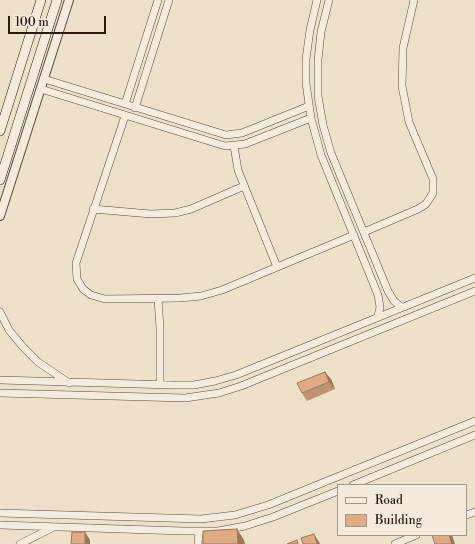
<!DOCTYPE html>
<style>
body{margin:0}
#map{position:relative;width:475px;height:544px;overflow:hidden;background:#ede2c9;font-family:"Libre Bodoni",serif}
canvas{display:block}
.legend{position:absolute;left:337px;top:484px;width:130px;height:52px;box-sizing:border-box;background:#f3ecdc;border:1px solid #a4978a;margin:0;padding:5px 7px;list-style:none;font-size:12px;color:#2d1810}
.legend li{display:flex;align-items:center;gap:8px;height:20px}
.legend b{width:20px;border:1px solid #a4978a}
.scale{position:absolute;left:8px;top:16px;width:98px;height:18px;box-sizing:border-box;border:2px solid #2d1810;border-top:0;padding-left:5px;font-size:12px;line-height:14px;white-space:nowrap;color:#2d1810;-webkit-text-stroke:3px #f3ecdc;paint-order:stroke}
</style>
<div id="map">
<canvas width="475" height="544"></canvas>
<ul class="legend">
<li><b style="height:5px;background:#f3ecdc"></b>Road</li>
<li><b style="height:11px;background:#e0aa85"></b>Building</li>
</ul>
<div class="scale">100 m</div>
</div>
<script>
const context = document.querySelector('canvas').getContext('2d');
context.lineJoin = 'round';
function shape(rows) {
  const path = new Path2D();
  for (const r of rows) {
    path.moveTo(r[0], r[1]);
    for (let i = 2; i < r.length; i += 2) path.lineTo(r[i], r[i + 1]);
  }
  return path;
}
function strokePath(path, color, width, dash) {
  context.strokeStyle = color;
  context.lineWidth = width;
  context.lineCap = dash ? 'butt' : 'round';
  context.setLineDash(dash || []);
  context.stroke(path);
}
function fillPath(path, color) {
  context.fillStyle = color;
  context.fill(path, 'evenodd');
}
const minor = shape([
 [317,0,310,30,306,59,306,83,311,118,321,155,378,295,380,307,378,316],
 [329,0,321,32,318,60,318,96,323,125,331,153,388,291,394,301,401,307],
 [44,79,226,135,242,133,309,106],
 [41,89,225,146,245,144,311,118],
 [125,104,158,0],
 [135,108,169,0],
 [125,116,76,263,77,279,83,289,91,295,105,299,180,298,201,296,222,290,354,235],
 [234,146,238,170,277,267],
 [93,209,151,214,175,213,191,209,244,186],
 [364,232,418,209,426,204,433,193,433,179,409,122,402,86,403,48,414,0],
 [158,299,160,328,160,385],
 [0,312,9,330,23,347,38,362,69,383],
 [0,380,172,385,194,385,215,381,236,375,475,278],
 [0,393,185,398,219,393,241,386,475,291],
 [353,485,475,435],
 [0,513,201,519,235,515,268,505,475,421],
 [466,515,475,512],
 [0,525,183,531,218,531,245,526,273,517,338,491],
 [20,544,52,528],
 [198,544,199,532],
 [395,544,416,535]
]);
const tertiary = shape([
 [0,216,69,0]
]);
const secondary = shape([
 [0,131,41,0],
 [0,180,57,0]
]);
strokePath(minor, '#5d4a3e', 8);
strokePath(tertiary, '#5d4a3e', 10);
strokePath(secondary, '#2d1810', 10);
strokePath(minor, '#f3ecdc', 7);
strokePath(tertiary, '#f3ecdc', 8);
strokePath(secondary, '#f3ecdc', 9);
fillPath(shape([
 [331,379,335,389,307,401,302,393]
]), '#c19272');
fillPath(shape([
 [325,372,331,379,335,389,329,382],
 [237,529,244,540,245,544,238,544],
 [85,532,90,540,90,544,85,544],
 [314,534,319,542,320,544,317,544],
 [449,535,452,535,455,544,452,544]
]), '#9d775d');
const building = shape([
 [325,372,329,382,302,393,297,383,325,372],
 [237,529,238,544,203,544,203,531,237,529],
 [72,532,85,532,85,544,71,544,72,532],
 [314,534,317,544,303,544,301,538,314,534],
 [432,535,449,535,452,544,435,544,432,535],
 [297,540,298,544,287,544,297,540]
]);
fillPath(building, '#e0aa85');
strokePath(building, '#9d775d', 1);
</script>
